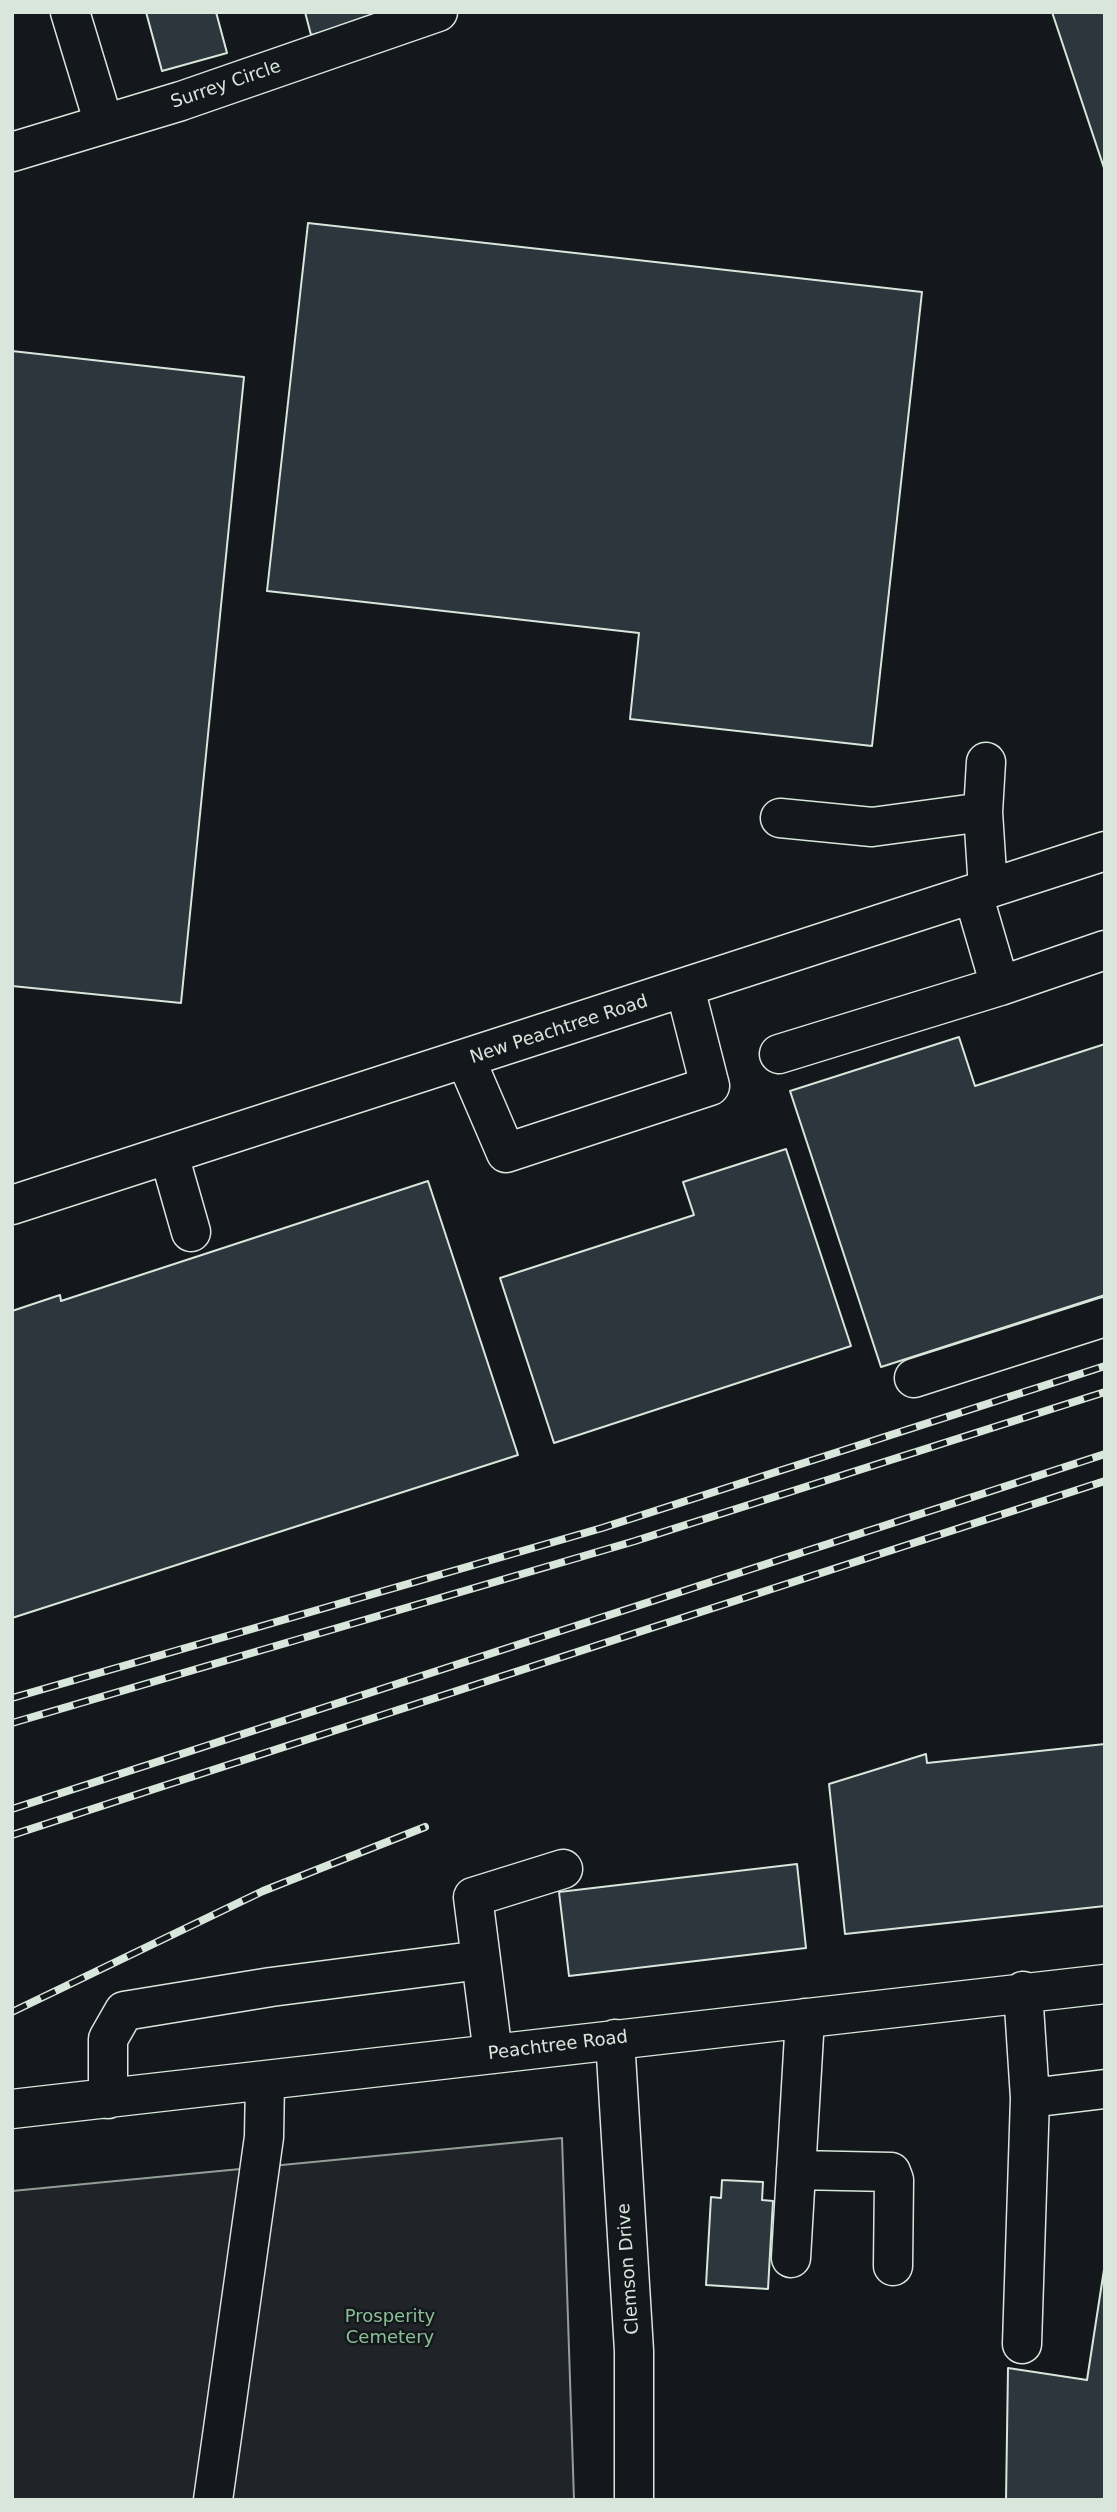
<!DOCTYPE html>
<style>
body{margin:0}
#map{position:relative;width:1117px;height:2512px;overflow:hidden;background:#14181c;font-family:"DejaVu Sans",sans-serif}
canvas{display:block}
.frame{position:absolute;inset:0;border:14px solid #d8e6dc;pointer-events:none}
</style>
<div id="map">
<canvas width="1117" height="2512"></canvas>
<div class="frame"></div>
</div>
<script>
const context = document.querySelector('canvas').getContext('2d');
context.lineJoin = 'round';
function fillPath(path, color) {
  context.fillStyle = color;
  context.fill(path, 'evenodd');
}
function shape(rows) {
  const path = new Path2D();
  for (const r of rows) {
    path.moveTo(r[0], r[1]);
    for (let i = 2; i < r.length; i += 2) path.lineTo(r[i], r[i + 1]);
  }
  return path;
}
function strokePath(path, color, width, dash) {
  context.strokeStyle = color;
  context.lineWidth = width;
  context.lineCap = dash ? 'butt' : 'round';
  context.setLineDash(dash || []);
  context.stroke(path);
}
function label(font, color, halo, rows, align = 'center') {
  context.font = font + ' "DejaVu Sans",sans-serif';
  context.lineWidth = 5;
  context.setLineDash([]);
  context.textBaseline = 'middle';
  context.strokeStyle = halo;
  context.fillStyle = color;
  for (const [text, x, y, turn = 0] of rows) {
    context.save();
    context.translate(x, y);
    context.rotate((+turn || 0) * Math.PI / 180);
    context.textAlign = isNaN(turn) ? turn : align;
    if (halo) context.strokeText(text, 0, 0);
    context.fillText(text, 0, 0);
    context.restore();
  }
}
const green = shape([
 [562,2138,574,2500,12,2500,12,2191,562,2138]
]);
fillPath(green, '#202428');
strokePath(green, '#939e99', 2);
const building = shape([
 [146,12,216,12,227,53,162,71,146,12],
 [305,12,374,12,375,19,311,35,305,12],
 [1052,12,1105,12,1105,171,1052,12],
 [308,223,922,292,872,746,630,719,639,633,267,591,308,223],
 [12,351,244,377,181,1003,12,986,12,351],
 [959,1037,975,1086,1105,1044,1105,1295,881,1367,790,1091,959,1037],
 [786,1149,851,1346,554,1443,500,1278,694,1215,683,1182,786,1149],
 [428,1181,518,1455,12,1618,12,1311,60,1295,61,1301,428,1181],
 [1105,1744,1105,1906,845,1934,829,1784,926,1754,927,1763,1105,1744],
 [797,1864,806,1948,569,1976,559,1892,797,1864],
 [722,2180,763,2182,762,2200,773,2201,768,2289,706,2285,711,2197,721,2198,722,2180],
 [1105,2263,1105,2500,1006,2500,1008,2368,1087,2380,1105,2263]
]);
fillPath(building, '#2c363c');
strokePath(building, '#d8e6dc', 2);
const minor = shape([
 [70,12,104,124],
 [12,152,181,101,438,12],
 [986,762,983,812,988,889],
 [780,818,872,827,983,812],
 [1000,986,1105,950],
 [779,1054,1000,986,973,894],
 [466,1060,506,1153,710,1086,685,988],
 [169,1155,191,1232],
 [12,1205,1105,851],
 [914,1378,1105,1317],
 [615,2039,634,2351,634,2500],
 [493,2054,473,1897,563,1869],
 [1030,2098,1105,2089],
 [108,2099,108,2039,124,2011,271,1987,481,1960],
 [12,2109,1105,1984],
 [796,2170,891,2172,894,2180,893,2266],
 [791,2258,805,2018],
 [1022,2344,1030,2098,1023,1991],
 [213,2500,264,2137,265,2081]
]);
strokePath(minor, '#d8e6dc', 41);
strokePath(minor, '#14181c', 38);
const rail = shape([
 [12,1698,602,1528,1105,1366],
 [12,1723,635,1541,1105,1392],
 [12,1809,1105,1454],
 [12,1835,1105,1481],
 [12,2012,263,1891,425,1827]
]);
strokePath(rail, '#d8e6dc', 8);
strokePath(rail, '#14181c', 5, [16]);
label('18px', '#d8e6dc', '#14181c', [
 ["Surrey Circle",226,85,-19],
 ["New Peachtree Road",559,1030,-18],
 ["Peachtree Road",558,2046,-7],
 ["Clemson Drive",629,2269,-94]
]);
label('18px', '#8ac095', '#14181c', [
 ["Prosperity",390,2317],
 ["Cemetery",390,2338]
]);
</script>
